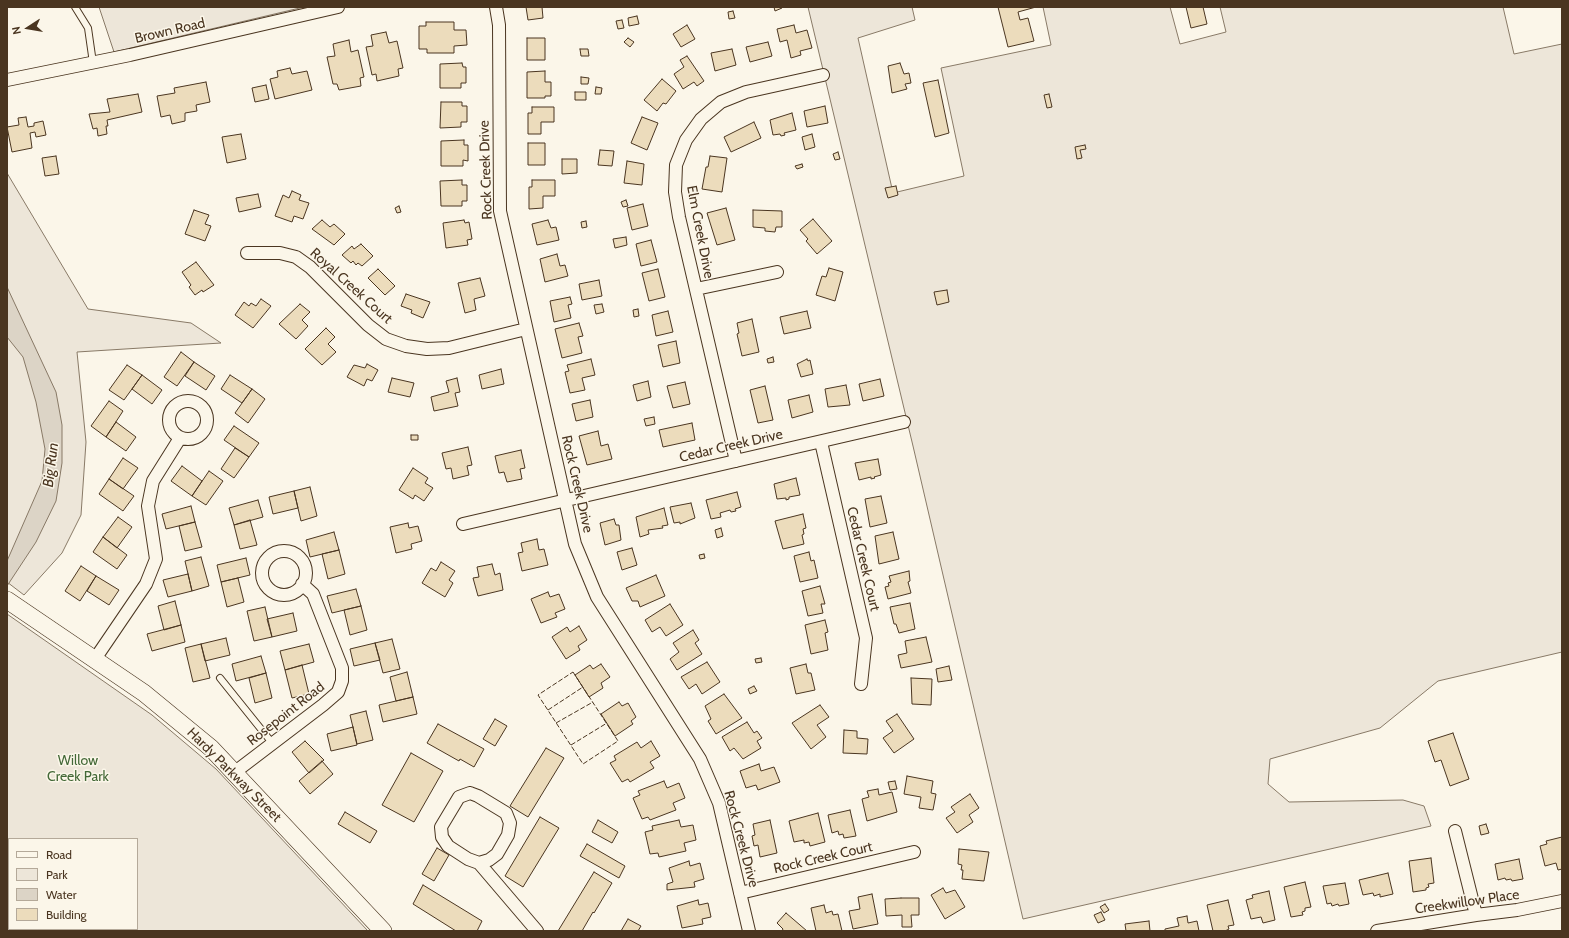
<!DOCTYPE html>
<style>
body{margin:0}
#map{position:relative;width:1569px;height:938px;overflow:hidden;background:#fbf6e9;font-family:Cabin,sans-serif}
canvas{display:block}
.frame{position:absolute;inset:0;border:8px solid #4a3520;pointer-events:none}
.legend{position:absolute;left:8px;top:838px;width:130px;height:92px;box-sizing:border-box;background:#fbf6e9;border:1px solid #b4a999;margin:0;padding:5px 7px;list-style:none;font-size:12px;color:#4a3520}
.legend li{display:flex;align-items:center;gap:8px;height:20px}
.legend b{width:20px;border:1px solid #b4a999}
.north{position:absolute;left:8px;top:8px;width:40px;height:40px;-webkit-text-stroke:3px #fbf6e9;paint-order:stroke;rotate:258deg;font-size:11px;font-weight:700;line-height:16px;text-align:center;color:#4a3520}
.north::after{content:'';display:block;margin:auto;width:14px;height:18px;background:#4a3520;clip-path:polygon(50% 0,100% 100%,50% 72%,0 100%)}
</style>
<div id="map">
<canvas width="1569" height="938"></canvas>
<div class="frame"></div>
<ul class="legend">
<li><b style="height:5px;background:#fbf6e9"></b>Road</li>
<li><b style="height:11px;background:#ede6d9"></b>Park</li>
<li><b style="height:11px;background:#dcd4c6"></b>Water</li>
<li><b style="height:11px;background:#ecdcbc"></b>Building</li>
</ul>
<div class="north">N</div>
</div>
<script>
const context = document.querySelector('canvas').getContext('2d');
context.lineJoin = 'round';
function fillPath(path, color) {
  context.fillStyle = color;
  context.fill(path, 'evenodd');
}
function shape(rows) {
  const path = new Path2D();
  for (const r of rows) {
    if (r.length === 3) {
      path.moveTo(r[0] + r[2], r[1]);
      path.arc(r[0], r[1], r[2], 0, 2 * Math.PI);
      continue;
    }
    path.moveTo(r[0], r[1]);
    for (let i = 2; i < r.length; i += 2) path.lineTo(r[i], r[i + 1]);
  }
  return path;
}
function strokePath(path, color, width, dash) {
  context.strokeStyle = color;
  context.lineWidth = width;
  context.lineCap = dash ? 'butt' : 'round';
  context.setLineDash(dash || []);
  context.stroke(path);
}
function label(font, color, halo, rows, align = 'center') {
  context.font = font + ' Cabin,sans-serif';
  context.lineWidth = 3;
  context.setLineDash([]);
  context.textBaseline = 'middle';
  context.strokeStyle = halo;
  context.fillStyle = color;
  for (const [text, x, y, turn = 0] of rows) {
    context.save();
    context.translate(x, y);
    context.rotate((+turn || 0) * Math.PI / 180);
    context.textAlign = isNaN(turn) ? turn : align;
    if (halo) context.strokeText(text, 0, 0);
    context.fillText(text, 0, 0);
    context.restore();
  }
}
const green = shape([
 [99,7,304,7,114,52,99,7],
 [808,7,912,7,915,20,858,38,893,193,964,176,941,68,1051,45,1043,7,1170,7,1180,44,1226,32,1220,7,1503,7,1514,54,1562,44,1562,652,1438,681,1380,728,1270,759,1268,784,1289,802,1403,800,1424,806,1431,826,1023,919,913,446,808,7],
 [7,173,88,309,191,323,221,343,77,352,86,442,81,515,62,553,24,595,7,582,7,173],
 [7,614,152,715,216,769,368,931,7,931,7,614],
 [9,839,137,839,137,929,9,929,9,839]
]);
fillPath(green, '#ede6d9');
strokePath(green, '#887966', 1);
const water = shape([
 [7,287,56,392,62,425,62,463,56,501,36,542,7,586,7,561,42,481,45,449,36,402,23,357,7,337,7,287],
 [7,881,9,887,9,929,14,929,13,931,7,931,7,881]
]);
fillPath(water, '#dcd4c6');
strokePath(water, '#887966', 1);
const building = shape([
 [526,7,542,7,543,18,528,20,526,7],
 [774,7,782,7,782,8,775,11,774,7],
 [998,7,1036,7,1018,12,1020,20,1028,18,1034,41,1008,47,998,7],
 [1186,7,1203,7,1207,24,1191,28,1186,7],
 [733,11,735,18,729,19,728,12,733,11],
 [637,16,639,24,629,26,628,18,637,16],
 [622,20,624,28,618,29,616,21,622,20],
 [426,22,454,22,454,30,466,30,467,45,454,46,454,53,427,53,427,49,419,49,419,26,426,26,426,22],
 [687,25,695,39,681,47,673,34,687,25],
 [794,25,796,33,807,30,812,48,800,51,801,55,791,58,787,40,780,42,777,29,794,25],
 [386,32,389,43,397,41,403,68,398,69,399,76,377,81,376,74,372,75,366,47,373,46,371,35,386,32],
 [527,38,545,38,545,60,527,60,527,38],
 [628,38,634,42,630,47,624,42,628,38],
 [349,40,351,52,358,50,364,77,360,78,361,86,339,90,337,84,333,84,327,57,335,56,333,44,349,40],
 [768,42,772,56,750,62,746,47,768,42],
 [580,49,588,49,589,56,581,56,580,49],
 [732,49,736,65,715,71,711,53,732,49],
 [687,56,704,81,697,86,694,82,683,89,674,74,684,67,680,60,687,56],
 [462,63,463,67,466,67,466,83,461,83,461,88,440,88,440,64,462,63],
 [900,63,904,74,909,73,911,83,905,84,907,89,892,93,888,66,900,63],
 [290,68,292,74,307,71,312,90,275,99,270,79,278,77,277,71,290,68],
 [545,71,545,82,551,82,551,96,545,96,545,98,527,98,527,72,545,71],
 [581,77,589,78,588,84,581,84,581,77],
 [662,79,676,91,666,104,663,103,657,111,644,100,662,79],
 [938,80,949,133,935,137,923,83,938,80],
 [206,82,210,102,196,105,197,111,185,113,185,121,172,124,170,115,161,117,157,96,175,93,174,88,206,82],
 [266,85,269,99,255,102,252,88,266,85],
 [596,87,602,88,601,94,595,94,596,87],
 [575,92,586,92,586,100,575,100,575,92],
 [138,94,142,112,107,120,108,126,106,126,107,134,98,136,97,128,93,129,89,114,110,112,107,99,138,94],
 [1049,94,1052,107,1047,108,1044,95,1049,94],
 [441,102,462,102,462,106,467,106,467,122,461,122,461,127,440,128,441,102],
 [825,106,828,123,807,127,804,111,825,106],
 [532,107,554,107,554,122,541,122,541,134,528,134,528,113,532,113,532,107],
 [792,113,796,130,784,133,785,135,781,136,780,134,773,135,770,120,792,113],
 [26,117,28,127,34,126,34,123,43,121,46,135,36,137,35,132,30,133,32,148,12,152,7,127,19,125,18,118,26,117],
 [642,117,658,123,647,150,631,143,642,117],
 [754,122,761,138,731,152,724,137,754,122],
 [241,134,246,159,227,163,222,137,241,134],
 [812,134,815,147,805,150,802,137,812,134],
 [464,140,464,145,468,145,468,161,463,160,463,166,441,166,441,141,464,140],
 [528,143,545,143,545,165,528,165,528,143],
 [1085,145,1086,149,1080,150,1082,158,1077,159,1075,147,1085,145],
 [600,150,614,151,612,166,598,165,600,150],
 [838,152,840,159,835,160,833,154,838,152],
 [56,156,59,174,45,176,42,158,56,156],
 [710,156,727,158,722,192,702,189,706,167,708,167,710,156],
 [562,159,577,159,577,173,562,174,562,159],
 [627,161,644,164,642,185,624,183,627,161],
 [802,164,803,167,797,169,795,166,802,164],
 [462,180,462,185,467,185,467,201,462,201,462,206,441,206,440,181,462,180],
 [532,180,555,180,555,196,543,196,543,208,529,209,529,187,532,187,532,180],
 [896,186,898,195,888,198,885,188,896,186],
 [292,191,301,195,299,200,309,203,303,219,294,216,292,222,275,216,283,195,289,198,292,191],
 [258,194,261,207,239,212,236,198,258,194],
 [626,200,628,206,623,207,621,202,626,200],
 [643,204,648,226,632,230,627,208,643,204],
 [399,206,401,212,397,213,395,208,399,206],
 [726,208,735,240,717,245,707,213,726,208],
 [194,210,209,215,205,224,211,226,205,241,185,234,194,210],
 [753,210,782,211,782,227,776,227,775,232,765,231,765,228,753,227,753,210],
 [813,219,832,241,817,254,806,241,808,239,800,230,813,219],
 [322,220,330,227,334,224,345,234,334,245,312,229,322,220],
 [464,220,465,223,469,222,472,239,467,240,468,245,446,248,443,223,464,220],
 [548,220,551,228,556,227,559,240,537,245,532,224,548,220],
 [586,221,587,227,582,228,581,222,586,221],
 [626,237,627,245,615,248,613,239,626,237],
 [651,240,657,262,641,266,636,244,651,240],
 [361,244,373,256,362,266,358,263,356,265,353,261,351,263,342,255,352,246,354,249,361,244],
 [557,254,560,266,565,265,568,276,545,282,540,259,557,254],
 [196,262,214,285,203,292,202,290,195,295,189,287,191,285,182,272,196,262],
 [829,268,843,272,835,301,816,295,822,276,826,277,829,268],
 [378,269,395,286,385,295,368,278,378,269],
 [658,269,665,297,649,301,642,273,658,269],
 [480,278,485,296,474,299,476,310,465,313,458,283,480,278],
 [599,280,602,296,582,300,579,284,599,280],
 [947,290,949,302,937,305,934,292,947,290],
 [406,294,430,302,423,318,411,313,412,310,401,306,406,294],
 [570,297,572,304,568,305,571,318,554,322,550,301,570,297],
 [261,299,271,306,253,328,235,315,244,302,249,306,251,303,256,306,261,299],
 [300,304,310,312,302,320,308,326,296,339,279,324,300,304],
 [602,304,604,312,596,314,594,305,602,304],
 [638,309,639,316,634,317,633,310,638,309],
 [668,311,673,332,656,336,652,315,668,311],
 [807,311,811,328,784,334,780,317,807,311],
 [752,319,759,352,742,356,737,334,739,333,737,323,752,319],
 [579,323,583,336,578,337,582,353,562,358,555,329,579,323],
 [326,328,335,337,328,344,336,352,322,365,305,349,326,328],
 [676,341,680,363,663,367,658,345,676,341],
 [181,352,194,362,177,386,164,377,181,352],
 [773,357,774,362,768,363,767,359,773,357],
 [591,359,595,375,582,378,585,390,570,393,565,372,569,371,567,365,591,359],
 [807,359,808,361,810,360,813,374,801,377,797,364,807,359],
 [194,362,215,376,206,390,185,376,194,362],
 [367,364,378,370,372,381,367,379,364,386,347,377,354,365,365,368,367,364],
 [127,365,142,375,124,400,109,390,127,365],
 [501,369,504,384,482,389,479,375,501,369],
 [142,375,162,390,152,404,132,389,142,375],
 [230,375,252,389,242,403,221,389,230,375],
 [392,378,414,383,410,397,388,392,392,378],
 [457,378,460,392,455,393,458,406,434,411,431,397,449,392,446,381,457,378],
 [880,379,884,396,863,401,859,384,880,379],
 [648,381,651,397,637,401,633,385,648,381],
 [685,382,690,404,673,408,667,386,685,382],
 [846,385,850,405,828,407,825,389,846,385],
 [765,386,773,420,758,423,750,390,765,386],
 [252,389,265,399,248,423,235,413,252,389],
 [809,395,813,412,792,418,788,400,809,395],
 [590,400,593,417,576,421,572,404,590,400],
 [109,401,123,411,106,437,91,426,109,401],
 [654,417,655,424,646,426,644,419,654,417],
 [116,422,136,437,126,451,106,437,116,422],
 [692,423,695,440,663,447,659,430,692,423],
 [234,426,259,443,249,457,224,440,234,426],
 [598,431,601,446,608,444,612,459,587,465,579,436,598,431],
 [411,435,418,435,418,440,411,440,411,435],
 [468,447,472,465,467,466,469,475,453,479,451,468,446,469,442,453,468,447],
 [235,448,249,457,234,478,221,469,235,448],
 [521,450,525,468,520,469,522,479,507,482,504,472,499,473,495,456,521,450],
 [123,458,138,468,123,489,109,479,123,458],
 [878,459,881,475,874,477,875,478,871,479,871,477,859,480,855,463,878,459],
 [182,466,202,481,192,496,171,481,182,466],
 [413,468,428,478,425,483,433,488,424,501,415,495,413,499,399,490,413,468],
 [209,471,223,481,206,505,192,496,209,471],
 [796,478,800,495,789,497,789,499,786,500,786,498,777,499,774,484,796,478],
 [109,479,134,496,123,511,99,494,109,479],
 [310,487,317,516,301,521,294,491,310,487],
 [294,491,298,508,273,514,269,497,294,491],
 [737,492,741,507,735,509,736,511,731,512,730,510,720,513,721,517,711,519,706,500,737,492],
 [881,496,887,523,870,527,865,499,881,496],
 [258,500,263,517,234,525,229,508,258,500],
 [691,503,695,518,680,524,680,522,674,523,670,507,691,503],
 [191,506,195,522,166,529,162,514,191,506],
 [664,508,668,525,662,526,663,528,648,530,649,534,640,537,636,517,664,508],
 [803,514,806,528,803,529,804,534,802,535,804,544,783,549,775,521,803,514],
 [118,517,132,527,117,548,103,537,118,517],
 [614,519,616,525,619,525,621,540,605,545,600,523,614,519],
 [250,520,257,545,240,549,234,525,250,520],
 [195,522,202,547,185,551,179,526,195,522],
 [408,523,409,528,418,526,422,541,411,544,412,549,396,553,390,527,408,523],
 [721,528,723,536,717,538,715,530,721,528],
 [334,532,339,550,310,557,306,540,334,532],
 [893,532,899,559,879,564,875,536,893,532],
 [103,537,127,555,117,569,93,552,103,537],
 [537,539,539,550,544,549,548,565,522,571,518,553,523,552,521,543,537,539],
 [632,548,637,565,622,570,617,552,632,548],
 [339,550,345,574,328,579,322,554,339,550],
 [809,552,811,561,814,560,818,578,800,582,794,556,809,552],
 [704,554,705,558,700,559,699,555,704,554],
 [201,557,209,586,192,591,185,561,201,557],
 [246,558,250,575,221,582,217,565,246,558],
 [441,562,455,571,449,580,453,583,445,597,422,583,431,568,436,571,441,562],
 [492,564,495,575,500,573,503,590,478,596,473,578,479,577,477,567,492,564],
 [81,566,96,576,80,601,65,591,81,566],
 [909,571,910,581,908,582,911,593,888,599,885,587,889,586,888,583,891,582,889,576,909,571],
 [188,574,192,591,168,597,163,580,188,574],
 [656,575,665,596,640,607,638,601,632,601,626,588,656,575],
 [96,576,119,590,109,605,87,591,96,576],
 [238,578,244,602,227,607,221,582,238,578],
 [820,586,825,604,821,604,823,613,808,616,802,591,820,586],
 [356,589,361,606,332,613,327,596,356,589],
 [548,592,550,597,559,594,565,609,555,613,557,617,541,623,531,599,548,592],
 [175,601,181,625,164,630,158,606,175,601],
 [910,603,915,629,899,633,896,624,894,624,890,607,910,603],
 [670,604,683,625,666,636,660,627,652,632,645,620,670,604],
 [361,606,367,630,350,635,344,610,361,606],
 [265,607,272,637,254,641,247,611,265,607],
 [293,613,297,631,272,637,267,619,293,613],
 [825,620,828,632,825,633,828,650,811,654,805,625,825,620],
 [181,625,185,642,152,651,147,634,181,625],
 [579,626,587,640,578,646,580,650,566,659,552,637,567,627,570,632,579,626],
 [693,630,699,640,695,643,702,654,677,670,670,659,679,652,673,643,693,630],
 [926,637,932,662,901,668,898,655,907,653,905,641,926,637],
 [226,638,230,655,205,661,201,644,226,638],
 [392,639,400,669,383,673,375,643,392,639],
 [375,643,380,660,354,666,350,649,375,643],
 [201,644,210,678,193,682,185,648,201,644],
 [309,644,314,662,285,670,280,651,309,644],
 [261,656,266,673,236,681,232,664,261,656],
 [761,658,762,662,756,663,755,659,761,658],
 [707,662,720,682,702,694,696,684,689,689,681,677,707,662],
 [601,664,610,677,601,683,603,688,589,697,575,675,590,665,593,669,601,664],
 [806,664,808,673,811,673,815,690,796,694,790,668,806,664],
 [302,665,309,694,292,698,285,670,302,665],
 [949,666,952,680,938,682,936,669,949,666],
 [407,672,413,697,396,701,390,677,407,672],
 [266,673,272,698,255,703,249,678,266,673],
 [911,678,932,679,931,705,912,704,911,678],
 [754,686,757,691,750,694,748,689,754,686],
 [724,694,742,718,716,734,708,721,711,719,705,706,724,694],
 [413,697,417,714,383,722,379,705,413,697],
 [619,702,622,706,628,703,636,717,631,721,633,724,615,736,601,714,619,702],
 [820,705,829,717,817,725,826,737,811,749,792,723,820,705],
 [366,711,373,740,357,744,350,715,366,711],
 [897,714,914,739,894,753,883,738,893,731,886,721,897,714],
 [495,719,507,726,495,746,483,739,495,719],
 [747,722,754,733,757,731,762,738,757,741,761,748,743,759,734,748,730,751,722,737,747,722],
 [438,724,484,749,474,767,460,759,459,761,427,743,438,724],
 [353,727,357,745,331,751,327,734,353,727],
 [844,730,857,731,857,738,868,739,867,754,843,753,844,730],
 [1453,733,1469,779,1450,786,1441,760,1435,762,1428,741,1453,733],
 [305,741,324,760,309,773,292,752,305,741],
 [651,741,660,756,650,762,654,768,630,782,628,779,622,782,610,763,616,760,614,756,637,742,641,748,651,741],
 [546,748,564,758,528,817,510,806,546,748],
 [411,753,443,771,414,822,382,805,411,753],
 [322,761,333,774,310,794,299,781,322,761],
 [759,764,761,771,774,767,780,782,758,790,756,785,746,788,740,771,759,764],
 [907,776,933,781,931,793,936,794,933,810,919,808,921,797,904,794,907,776],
 [664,781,667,788,679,783,685,798,673,803,676,810,650,820,648,817,642,819,633,798,640,795,638,791,664,781],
 [895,781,897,789,890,790,888,782,895,781],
 [878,789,879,795,892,792,897,812,867,821,862,799,869,797,867,791,878,789],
 [970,794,979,808,969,815,973,822,957,833,946,818,955,812,951,807,970,794],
 [850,810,856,836,844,838,843,834,839,835,838,831,832,833,828,815,850,810],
 [345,812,377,831,370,843,338,824,345,812],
 [818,813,825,842,810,846,809,842,804,843,804,840,794,842,789,821,818,813],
 [540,817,559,828,523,887,505,876,540,817],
 [598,820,618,832,612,843,592,832,598,820],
 [679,820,681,827,693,825,696,840,684,843,686,851,659,857,658,853,650,854,645,832,653,830,652,826,679,820],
 [770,820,777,853,760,857,758,845,754,846,752,836,755,835,753,824,770,820],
 [1486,824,1489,833,1481,835,1479,826,1486,824],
 [1562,837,1562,869,1558,870,1556,863,1545,866,1540,846,1547,844,1546,841,1562,837],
 [587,844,625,866,619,878,580,856,587,844],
 [437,848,449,855,434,881,422,874,437,848],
 [959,849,989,852,984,881,962,879,963,870,961,870,962,865,958,864,959,849],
 [1431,858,1434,883,1428,884,1429,887,1426,888,1426,890,1413,892,1409,861,1431,858],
 [1519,859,1523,879,1512,881,1511,879,1506,880,1505,878,1498,880,1495,864,1519,859],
 [689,861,690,866,700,863,704,879,694,882,695,887,667,890,667,884,673,882,669,868,689,861],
 [594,872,612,883,594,913,593,912,582,931,558,931,594,872],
 [1388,873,1393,894,1380,897,1380,894,1374,896,1373,893,1363,895,1359,880,1388,873],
 [1305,882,1311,907,1305,908,1305,911,1302,912,1303,915,1291,917,1284,887,1305,882],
 [1345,883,1349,904,1339,906,1338,904,1332,906,1331,903,1327,904,1323,886,1345,883],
 [423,885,482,921,477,931,456,931,413,904,423,885],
 [943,888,946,893,955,890,965,907,945,919,931,895,943,888],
 [1269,891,1275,920,1263,923,1261,917,1251,919,1246,900,1253,898,1252,895,1269,891],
 [872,894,878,924,853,929,849,911,860,909,858,897,872,894],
 [901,898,919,898,919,915,911,915,912,927,902,927,902,915,886,916,885,899,901,898],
 [698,900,699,905,708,903,711,917,702,919,703,924,682,928,677,906,698,900],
 [1228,900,1234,925,1228,926,1229,929,1225,931,1213,931,1207,905,1228,900],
 [1105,904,1109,910,1104,913,1100,907,1105,904],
 [824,905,826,913,832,911,833,915,838,914,842,931,816,931,811,908,824,905],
 [1101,912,1105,920,1098,923,1094,915,1101,912],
 [786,913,807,931,782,931,783,929,777,923,786,913],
 [1187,916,1188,923,1197,921,1199,931,1165,931,1165,929,1179,926,1177,918,1187,916],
 [628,919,641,926,638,931,621,931,628,919],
 [1149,921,1150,931,1126,931,1125,924,1149,921]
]);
fillPath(building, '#ecdcbc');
strokePath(building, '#4a3520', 1);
const lane = shape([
 [75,7,88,28,93,63],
 [220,678,273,744]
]);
const street = shape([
 [496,7,499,25,500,211,575,544,597,597,700,759,719,803,749,931],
 [7,80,130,55,338,7],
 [247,253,280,253,296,257,310,267,368,325,386,339,406,346,427,349,449,348,526,329],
 [696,289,777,272],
 [188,420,19],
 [821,442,866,638,861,684],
 [736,461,679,217,675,192,676,165,686,140,701,119,721,102,746,92,823,75],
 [463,524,904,422],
 [284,573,22],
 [95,659,146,584,156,559,148,506,153,481,180,438],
 [235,772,323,705,338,692,342,681,342,668,313,594,302,584],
 [470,793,478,796,506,813,510,823,508,835,497,854,489,860,479,863,468,859,448,846,442,837,441,827,459,797,470,793],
 [1455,831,1476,915],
 [479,863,537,931],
 [740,893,914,852],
 [1377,931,1476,915,1517,910,1562,901]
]);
const secondary = shape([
 [7,600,144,693,211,748,383,931]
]);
strokePath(lane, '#4a3520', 8);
strokePath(street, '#4a3520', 14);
strokePath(secondary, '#4a3520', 18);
strokePath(lane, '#fbf6e9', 6);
strokePath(street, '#fbf6e9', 12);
strokePath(secondary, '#fbf6e9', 17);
strokePath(shape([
 [573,672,618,741,583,764,538,695,573,672],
 [548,710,583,687],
 [556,723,593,702],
 [571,745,607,723]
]), '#4a3520', 1, [5, 2]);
label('14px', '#4a3520', '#fbf6e9', [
 ["Brown Road",170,31,-13],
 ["Rock Creek Drive",486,170,-92],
 ["Elm Creek Drive",700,232,79],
 ["Royal Creek Court",351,286,42],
 ["Cedar Creek Drive",731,446,-13],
 ["Rock Creek Drive",577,484,77],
 ["Cedar Creek Court",863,559,77],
 ["Rosepoint Road",286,714,-38],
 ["Hardy Parkway Street",234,775,45],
 ["Rock Creek Drive",741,839,75],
 ["Rock Creek Court",823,858,-13],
 ["Creekwillow Place",1467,902,-8]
]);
label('14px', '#436837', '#fbf6e9', [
 ["Willow",78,761],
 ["Creek Park",78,777]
]);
label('italic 15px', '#4a3520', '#fbf6e9', [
 ["Big Run",51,465,-83]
]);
</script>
